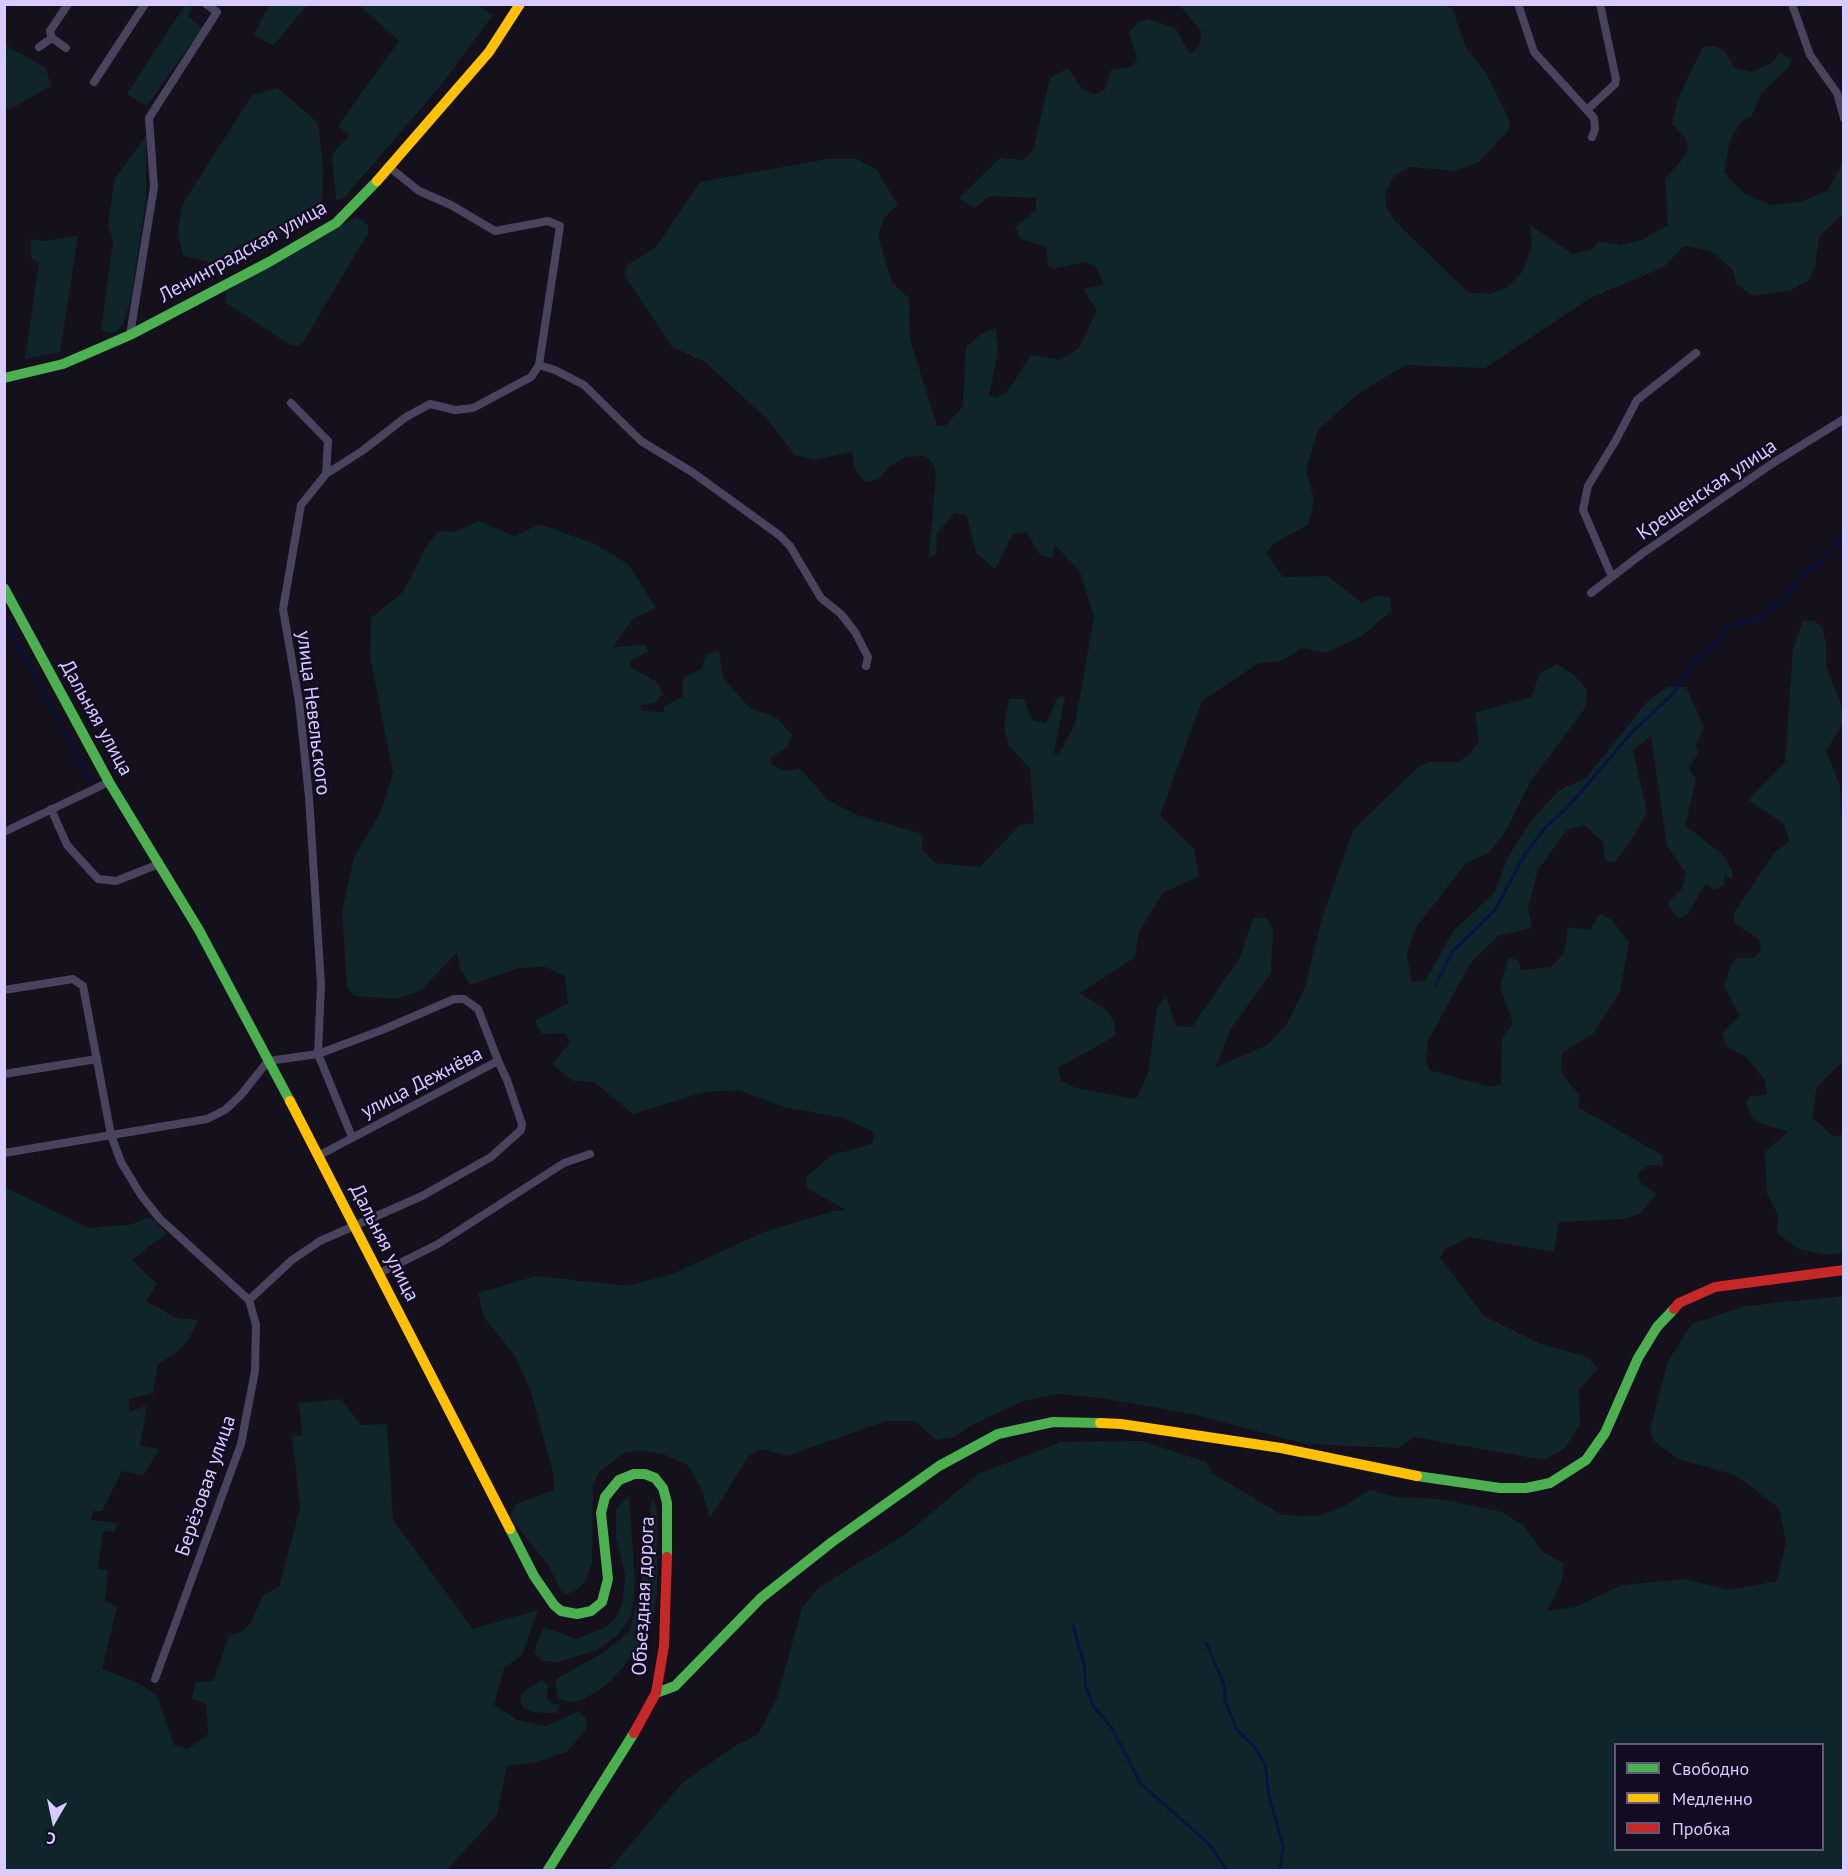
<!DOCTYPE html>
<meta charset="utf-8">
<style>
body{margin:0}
#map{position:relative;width:1848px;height:1875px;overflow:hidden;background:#14101c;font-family:"PT Sans",sans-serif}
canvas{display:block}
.frame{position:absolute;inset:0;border:6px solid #d8cbff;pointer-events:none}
.legend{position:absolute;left:1614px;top:1743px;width:210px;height:108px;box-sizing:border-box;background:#120b21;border:2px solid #61587a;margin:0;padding:8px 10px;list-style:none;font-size:18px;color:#d8cbff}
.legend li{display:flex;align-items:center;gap:12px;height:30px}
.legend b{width:30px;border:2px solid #61587a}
.north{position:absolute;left:24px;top:1791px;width:60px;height:60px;-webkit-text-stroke:4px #120b21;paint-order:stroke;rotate:189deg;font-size:16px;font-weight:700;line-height:24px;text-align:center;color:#d8cbff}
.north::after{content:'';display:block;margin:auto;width:21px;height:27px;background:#d8cbff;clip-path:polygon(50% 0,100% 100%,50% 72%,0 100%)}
</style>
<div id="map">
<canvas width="1848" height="1875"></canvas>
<div class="frame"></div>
<ul class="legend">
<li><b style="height:8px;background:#4caf50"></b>Свободно</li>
<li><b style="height:8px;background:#ffc107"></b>Медленно</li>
<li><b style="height:8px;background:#c62828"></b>Пробка</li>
</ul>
<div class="north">С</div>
</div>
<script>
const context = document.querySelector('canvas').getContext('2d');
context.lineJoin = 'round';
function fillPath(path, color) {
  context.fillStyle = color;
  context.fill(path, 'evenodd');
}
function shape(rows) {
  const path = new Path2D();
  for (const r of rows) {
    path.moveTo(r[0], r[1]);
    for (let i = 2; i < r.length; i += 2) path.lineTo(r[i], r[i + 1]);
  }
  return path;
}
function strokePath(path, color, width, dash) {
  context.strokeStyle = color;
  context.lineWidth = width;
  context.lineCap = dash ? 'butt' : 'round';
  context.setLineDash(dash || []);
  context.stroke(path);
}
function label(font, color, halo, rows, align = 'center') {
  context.font = font + ' "PT Sans",sans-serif';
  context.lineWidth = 4.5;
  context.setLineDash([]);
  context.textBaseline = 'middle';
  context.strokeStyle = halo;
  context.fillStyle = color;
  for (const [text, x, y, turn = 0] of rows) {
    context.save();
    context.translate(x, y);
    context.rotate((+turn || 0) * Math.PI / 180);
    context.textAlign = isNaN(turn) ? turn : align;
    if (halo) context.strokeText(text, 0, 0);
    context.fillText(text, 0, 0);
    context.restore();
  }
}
fillPath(shape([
 [270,4,307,5,273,46,254,34],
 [1435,4,1452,8,1466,48,1486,73,1509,120,1509,130,1479,162,1456,171,1410,167,1394,176,1385,193,1386,207,1395,221,1468,292,1490,294,1508,287,1523,271,1532,244,1530,225,1573,254,1593,249,1598,241,1621,245,1642,240,1668,225,1665,179,1684,157,1688,148,1686,139,1672,124,1678,99,1702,48,1714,46,1724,50,1735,68,1751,72,1770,64,1780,53,1791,59,1789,67,1762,93,1752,115,1741,122,1730,140,1724,172,1745,194,1772,205,1801,202,1828,190,1843,162,1843,214,1819,237,1815,267,1808,281,1791,290,1752,296,1736,284,1733,270,1711,251,1684,246,1664,267,1590,298,1485,368,1406,365,1359,393,1318,430,1306,470,1314,500,1308,525,1274,543,1266,553,1283,577,1328,576,1362,603,1375,596,1390,597,1391,611,1362,636,1326,653,1302,648,1283,660,1257,664,1202,701,1160,815,1194,849,1199,876,1163,893,1140,930,1134,958,1080,993,1104,1008,1114,1020,1115,1036,1058,1068,1061,1081,1076,1088,1136,1099,1148,1073,1157,1008,1166,996,1176,1026,1192,1027,1240,957,1253,918,1267,918,1273,930,1271,973,1230,1030,1216,1067,1267,1045,1287,1024,1305,988,1321,921,1353,830,1417,768,1429,762,1458,762,1471,753,1479,741,1475,713,1531,697,1540,673,1557,664,1574,675,1587,690,1586,707,1530,782,1506,830,1489,853,1466,863,1415,929,1407,955,1412,983,1426,980,1453,931,1494,893,1508,857,1531,821,1559,790,1586,778,1647,702,1667,687,1686,687,1704,727,1696,745,1698,754,1689,768,1696,780,1685,825,1722,854,1732,870,1733,880,1724,875,1725,885,1714,890,1706,883,1688,914,1678,919,1667,903,1682,889,1686,873,1667,846,1651,736,1633,750,1647,812,1632,839,1614,863,1605,860,1603,842,1584,825,1567,830,1538,870,1528,908,1532,928,1498,936,1471,962,1428,1041,1426,1060,1429,1070,1491,1087,1501,1084,1502,1038,1513,1023,1500,987,1508,958,1518,960,1521,970,1552,967,1564,952,1568,927,1590,930,1600,914,1610,918,1629,942,1620,992,1593,1034,1562,1053,1561,1072,1580,1096,1578,1107,1662,1155,1663,1166,1648,1165,1638,1174,1640,1182,1657,1194,1640,1214,1624,1219,1559,1222,1554,1252,1469,1237,1445,1249,1440,1258,1484,1316,1541,1344,1588,1357,1598,1369,1579,1390,1580,1425,1565,1448,1544,1460,1414,1437,1399,1448,1306,1444,1188,1413,1100,1398,1058,1394,1023,1401,970,1426,954,1437,936,1440,915,1421,886,1421,787,1456,763,1449,750,1454,710,1518,701,1488,689,1466,665,1455,640,1450,624,1453,599,1472,593,1486,592,1562,586,1580,577,1590,565,1595,559,1588,549,1566,510,1517,516,1504,554,1490,554,1476,530,1389,515,1356,484,1317,478,1293,536,1276,628,1286,672,1274,764,1232,833,1211,846,1210,807,1188,806,1177,832,1155,872,1144,874,1138,872,1131,843,1118,784,1107,739,1090,704,1092,633,1114,594,1082,573,1081,552,1064,570,1043,565,1033,542,1034,535,1021,568,1003,565,976,546,967,519,968,470,985,460,968,457,952,421,991,395,999,355,996,347,988,342,910,354,858,381,811,393,773,370,656,371,618,403,592,427,545,439,531,454,532,479,521,514,536,540,524,597,545,629,565,656,608,633,619,613,647,646,645,648,652,631,660,630,667,657,682,663,694,655,703,638,706,643,711,664,712,664,706,683,697,683,678,701,669,706,655,719,650,723,678,750,708,777,718,792,735,788,747,771,757,772,765,785,771,800,768,828,800,857,815,922,834,922,849,935,863,980,867,1020,825,1034,823,1030,768,1009,746,1004,726,1009,699,1024,699,1032,720,1046,723,1058,697,1065,696,1054,753,1058,756,1075,724,1094,617,1080,572,1055,545,1052,558,1040,555,1026,532,1013,534,995,569,976,553,967,516,955,513,937,533,936,554,929,558,936,474,933,463,924,456,905,457,889,467,879,479,865,482,854,468,853,451,815,460,795,455,767,419,705,362,672,347,625,276,627,265,656,247,700,182,827,159,857,159,876,169,898,205,885,217,878,236,892,283,909,298,910,339,937,426,945,426,963,406,966,346,983,333,996,328,998,353,989,395,995,398,1008,391,1031,355,1060,360,1079,348,1097,310,1083,289,1104,285,1097,268,1085,262,1053,269,1048,266,1046,247,1020,239,1015,227,1036,210,1036,198,989,196,975,208,959,198,1000,158,1023,160,1033,150,1050,78,1068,68,1082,89,1096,94,1105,89,1111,70,1132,67,1137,59,1129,33,1138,22,1148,19,1175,28,1190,54,1200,45,1201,31,1179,5],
 [185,5,192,7,188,16,202,28,147,106,127,94],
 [359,5,477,5,493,15,441,85,344,198,336,200,332,155,349,135,338,126,399,41],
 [5,45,46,68,51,86,11,109,5,108],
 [278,88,318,123,323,166,322,209,228,266,183,256,178,234,182,205,252,95],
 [146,136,146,199,131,299,122,326,116,332,109,333,101,330,113,241,108,223,115,178],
 [356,217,363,220,368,226,368,233,304,341,298,346,290,345,225,302,227,291],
 [78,236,60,352,25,359,39,263,31,258,31,239,44,241],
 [1813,620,1822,627,1826,643,1826,666,1844,712,1843,723,1826,751,1840,786,1843,840,1843,1061,1817,1087,1812,1117,1833,1136,1842,1135,1843,1132,1843,1252,1826,1255,1799,1249,1777,1233,1778,1215,1767,1193,1765,1152,1788,1132,1754,1121,1746,1103,1750,1096,1767,1095,1765,1080,1746,1057,1726,1046,1722,1033,1740,1016,1724,986,1731,966,1736,958,1754,958,1761,950,1759,939,1734,923,1734,913,1774,853,1789,841,1784,824,1748,800,1785,762,1793,649,1803,621],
 [4,1187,89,1228,132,1224,150,1217,167,1233,132,1260,157,1284,146,1301,177,1318,198,1320,189,1339,177,1352,158,1364,153,1393,129,1399,129,1412,147,1405,140,1446,159,1449,144,1475,122,1471,102,1511,93,1511,91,1520,118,1523,114,1532,103,1531,98,1569,108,1570,105,1601,117,1607,102,1669,136,1682,157,1695,174,1745,188,1749,208,1734,206,1704,192,1699,196,1682,213,1681,229,1636,242,1631,251,1623,263,1595,279,1587,300,1508,292,1435,302,1436,299,1403,341,1399,361,1425,387,1424,393,1520,473,1629,538,1610,522,1655,504,1668,494,1705,517,1720,546,1726,579,1711,586,1718,587,1728,567,1752,536,1762,507,1766,497,1815,447,1870,5,1870],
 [1843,1296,1843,1870,609,1870,682,1783,735,1746,758,1734,777,1698,802,1608,818,1588,906,1534,978,1474,1061,1442,1142,1441,1206,1462,1212,1473,1282,1515,1318,1516,1346,1505,1369,1490,1398,1497,1439,1499,1502,1512,1523,1525,1542,1551,1564,1564,1562,1581,1547,1611,1575,1607,1622,1585,1685,1579,1729,1590,1777,1581,1786,1542,1779,1508,1735,1475,1678,1459,1654,1441,1650,1429,1668,1361,1692,1324,1744,1306],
 [1616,1744,1822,1744,1822,1850,1616,1850],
 [629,1495,635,1582,631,1617,617,1636,597,1650,559,1662,542,1661,535,1654,536,1645,544,1627,576,1639,608,1626,618,1614,623,1599,625,1575,616,1537,616,1509],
 [652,1498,657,1508,657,1595,652,1624,645,1640,611,1681,596,1692,582,1700,569,1702,558,1698,555,1680,604,1652,628,1633,640,1595],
 [542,1680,548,1685,547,1698,551,1703,560,1705,557,1713,533,1712,525,1709,521,1703,520,1698,524,1691]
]), '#0f2529');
strokePath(shape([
 [4,618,91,781],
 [1436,984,1452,952,1495,910,1525,854,1545,828,1568,807,1632,732,1672,695,1696,659,1716,644,1728,627,1759,618,1783,600,1803,574,1822,560,1844,536],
 [1073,1626,1084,1664,1086,1687,1094,1707,1112,1728,1140,1783,1209,1844,1227,1870],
 [1206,1643,1224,1684,1225,1701,1237,1730,1253,1745,1265,1764,1269,1796,1283,1846,1280,1870]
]), '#07133d', 3);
strokePath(shape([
 [1518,4,1534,52,1594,118,1595,129,1592,137],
 [1792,4,1810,55,1837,93,1844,118],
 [39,47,52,38],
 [66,48,52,38,50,31,68,4],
 [94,82,145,4],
 [1588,109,1615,84,1616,79,1600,4],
 [130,335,154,187,149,118,217,12,206,4],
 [539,365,555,370,584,385,641,441,692,472,779,535,790,546,821,598,841,614,855,632,868,657,866,666],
 [326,474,362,451,406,417,430,404,455,410,473,408,531,377,539,365,560,226,548,221,495,231,451,205,419,191,388,166],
 [1612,577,1583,510,1588,486,1616,440,1637,400,1696,353],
 [1591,593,1643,553,1773,463,1844,419],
 [51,809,67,845,98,879,116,881,159,864],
 [4,832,109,782],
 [4,990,73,979,83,986,111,1135,121,1162,141,1195,159,1218,249,1300,256,1325,255,1371,241,1444,155,1679],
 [4,1074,97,1059],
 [352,1137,318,1054,382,1030,454,999,464,999,478,1009,499,1063],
 [4,1153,207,1119,225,1110,241,1095,268,1061,318,1054,321,984,309,797,299,702,283,609,301,505,326,474,328,441,291,403],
 [380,1273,438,1244,564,1163,590,1154],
 [249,1300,292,1260,320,1241,422,1196,491,1157,521,1130,522,1124,507,1080,499,1063,494,1063,318,1156]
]), '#49445d', 8);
strokePath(shape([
 [4,378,63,364,130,335,269,262,336,223,377,181],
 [4,588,109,782,199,930,290,1101],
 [1417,1476,1500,1488,1526,1488,1550,1483,1586,1460,1605,1433,1638,1358,1657,1327,1674,1309],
 [510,1529,534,1576,554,1605,561,1611,577,1614,591,1611,602,1602,608,1579,601,1513,605,1497,619,1480,634,1474,645,1474,655,1478,663,1488,667,1503,667,1557],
 [656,1693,675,1686,761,1598,832,1542,939,1466,998,1434,1053,1422,1100,1423],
 [548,1870,634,1733]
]), '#4caf50', 10);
strokePath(shape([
 [377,181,489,52,520,4],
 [290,1101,510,1529],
 [1100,1423,1121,1424,1281,1448,1417,1476]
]), '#ffc107', 10);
strokePath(shape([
 [1674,1309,1679,1303,1715,1287,1844,1270],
 [634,1733,656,1693,664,1646,667,1557]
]), '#c62828', 10);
label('20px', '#d8cbff', '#120b21', [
 ["Ленинградская улица",243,252,-29],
 ["Крещенская улица",1707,490,-34],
 ["улица Невельского",313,713,83],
 ["Дальняя улица",96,718,61],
 ["улица Дежнёва",422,1083,-27],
 ["Дальняя улица",384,1243,63],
 ["Берёзовая улица",206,1486,-71],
 ["Объездная дорога",644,1596,-87]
]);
</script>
